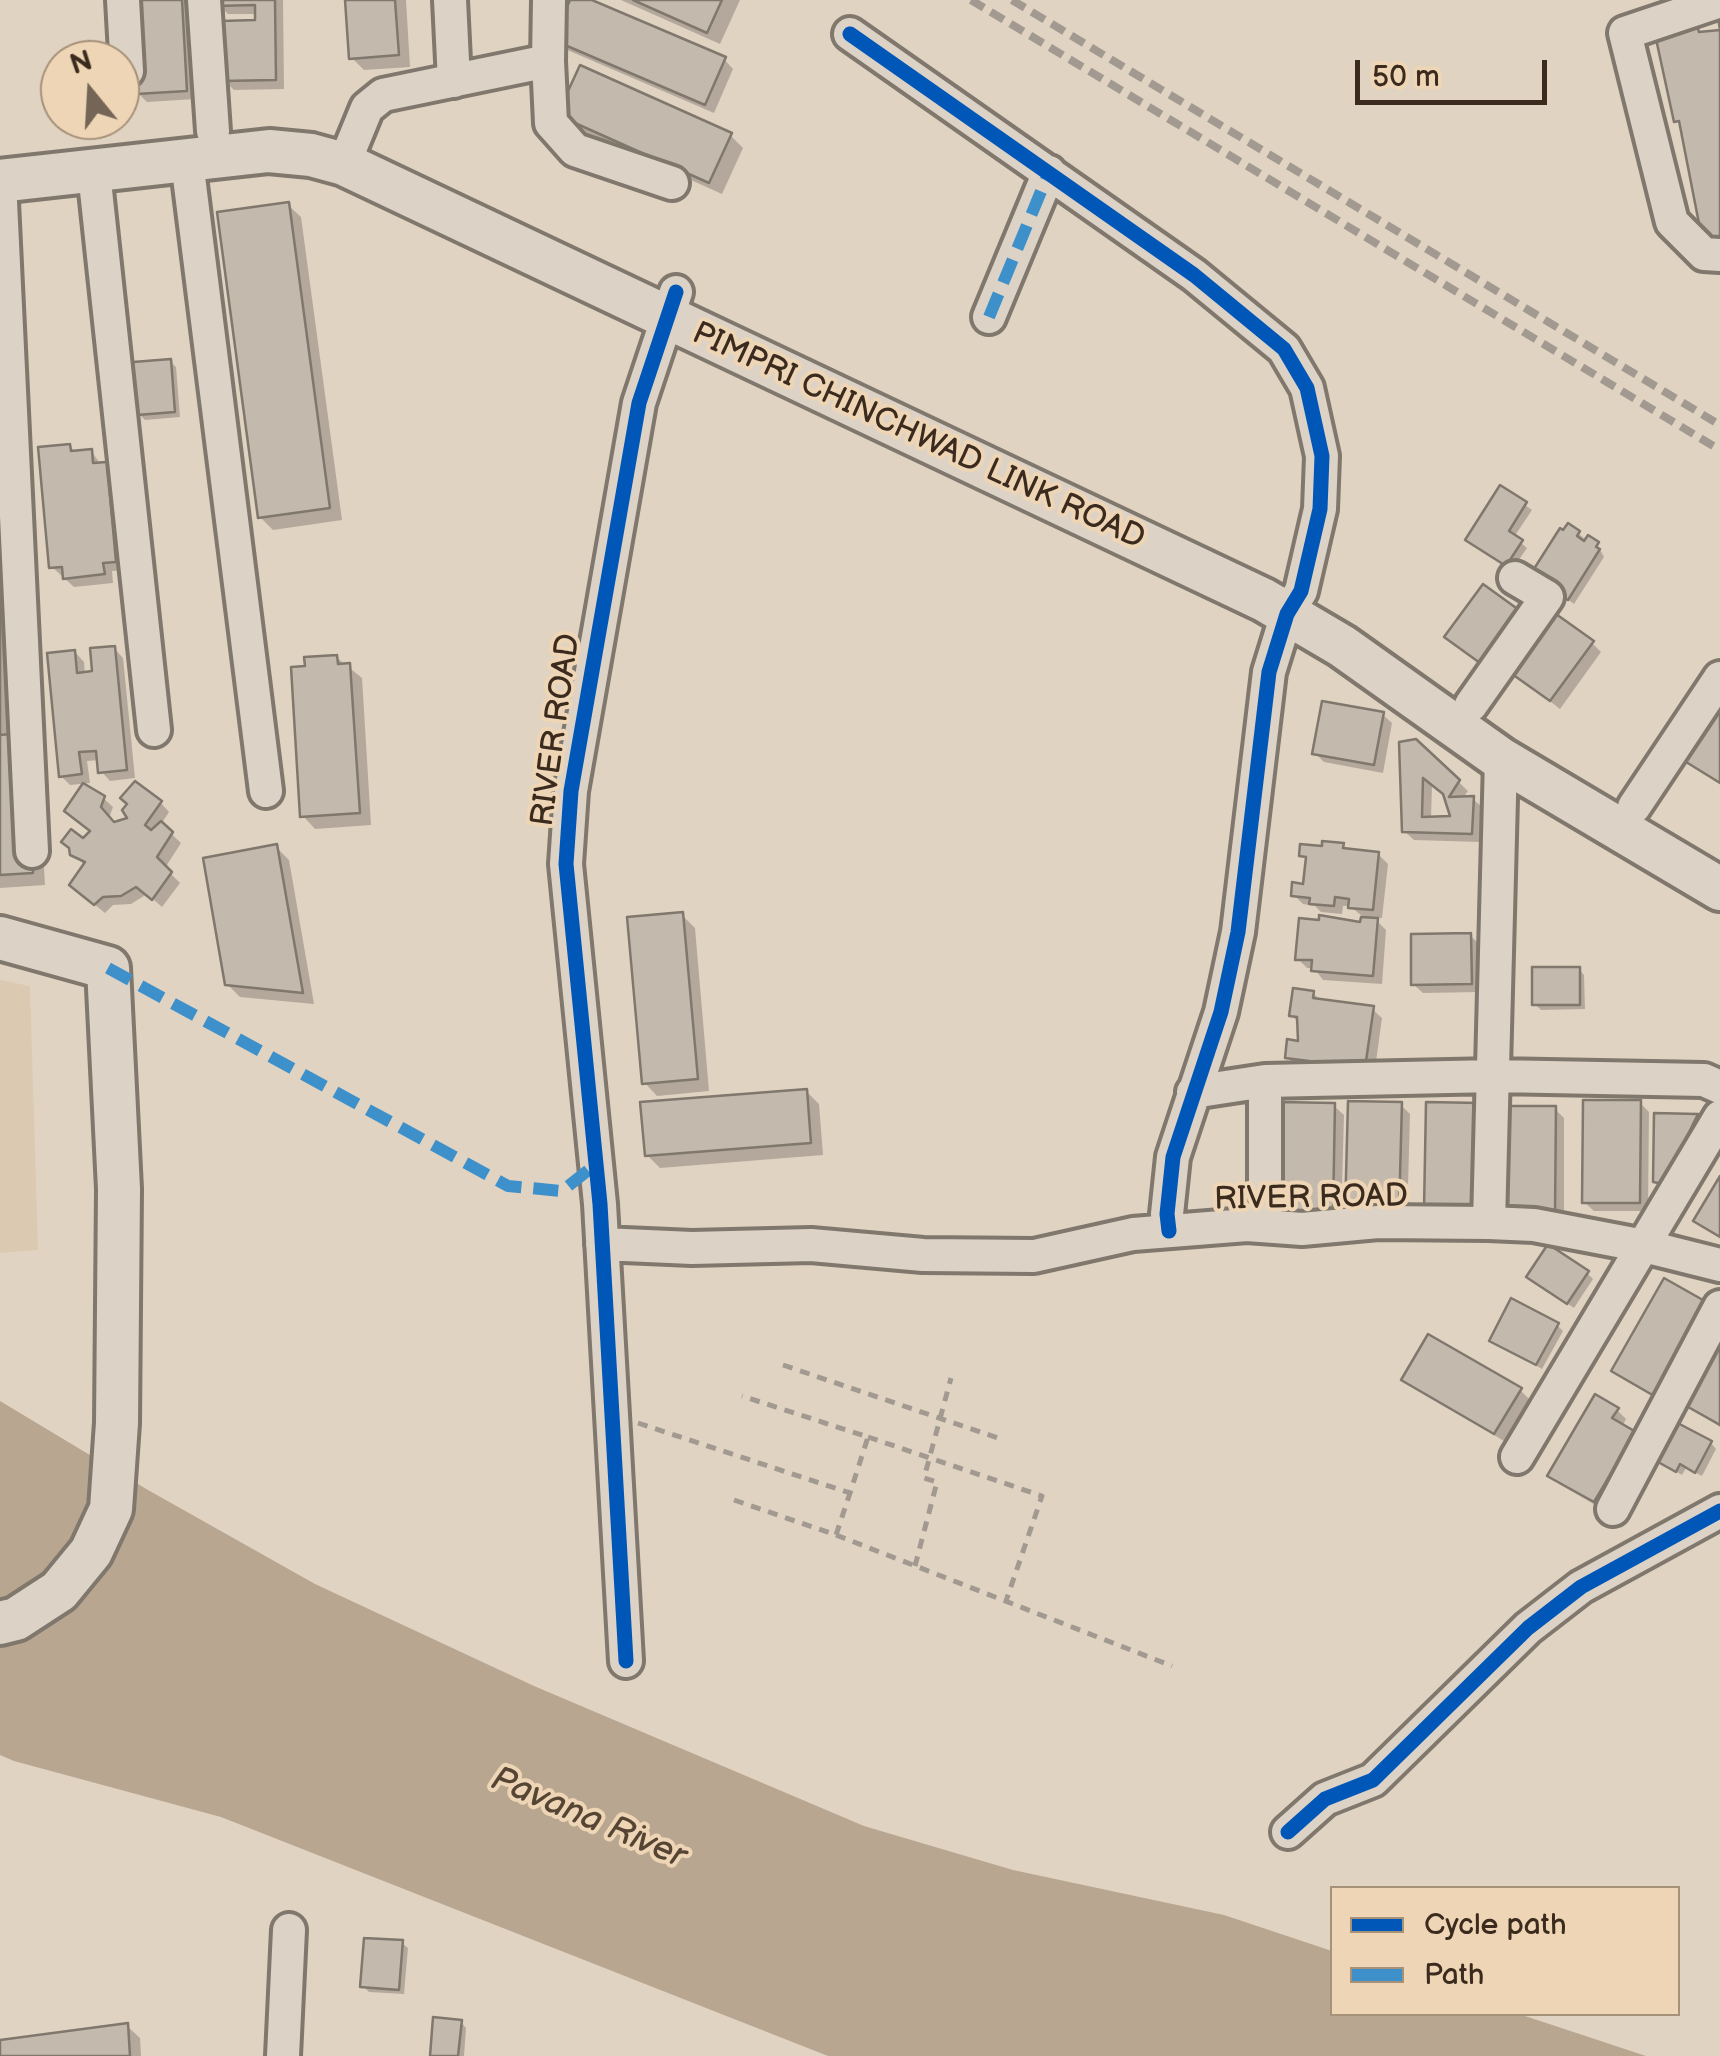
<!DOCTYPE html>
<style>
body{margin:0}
#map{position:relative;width:1720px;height:2056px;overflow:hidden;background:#e0d3c2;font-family:"Balsamiq Sans",sans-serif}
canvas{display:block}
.legend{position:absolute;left:1330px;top:1886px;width:350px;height:130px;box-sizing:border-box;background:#edd5b5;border:2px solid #a69179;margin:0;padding:12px 18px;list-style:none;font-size:30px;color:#3b2a1e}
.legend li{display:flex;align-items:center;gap:20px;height:50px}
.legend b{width:50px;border:2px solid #a69179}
.north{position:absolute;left:40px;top:40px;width:100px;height:100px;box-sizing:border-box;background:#edd5b5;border:2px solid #a69179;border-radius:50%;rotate:342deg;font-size:28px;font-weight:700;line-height:40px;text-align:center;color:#3b2a1e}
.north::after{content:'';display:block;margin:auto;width:35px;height:45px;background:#756557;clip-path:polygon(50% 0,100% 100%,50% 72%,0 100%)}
.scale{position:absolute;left:1355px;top:60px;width:192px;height:45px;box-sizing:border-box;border:5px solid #3b2a1e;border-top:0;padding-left:12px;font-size:30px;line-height:35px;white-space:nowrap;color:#3b2a1e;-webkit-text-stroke:8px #edd5b5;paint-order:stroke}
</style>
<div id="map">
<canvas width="1720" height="2056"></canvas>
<ul class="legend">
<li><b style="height:12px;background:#0057b8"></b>Cycle path</li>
<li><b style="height:12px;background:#3e90ca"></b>Path</li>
</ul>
<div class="north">N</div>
<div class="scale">50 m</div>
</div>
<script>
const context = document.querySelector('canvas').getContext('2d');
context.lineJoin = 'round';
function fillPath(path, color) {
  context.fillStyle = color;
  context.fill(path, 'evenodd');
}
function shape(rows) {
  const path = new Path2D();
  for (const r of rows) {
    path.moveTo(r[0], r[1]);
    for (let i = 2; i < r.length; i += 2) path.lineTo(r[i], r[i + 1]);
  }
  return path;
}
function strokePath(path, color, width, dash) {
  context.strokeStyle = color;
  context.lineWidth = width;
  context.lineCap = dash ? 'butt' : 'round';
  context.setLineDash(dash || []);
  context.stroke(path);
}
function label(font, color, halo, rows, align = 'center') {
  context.font = font + ' "Balsamiq Sans",sans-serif';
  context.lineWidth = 8;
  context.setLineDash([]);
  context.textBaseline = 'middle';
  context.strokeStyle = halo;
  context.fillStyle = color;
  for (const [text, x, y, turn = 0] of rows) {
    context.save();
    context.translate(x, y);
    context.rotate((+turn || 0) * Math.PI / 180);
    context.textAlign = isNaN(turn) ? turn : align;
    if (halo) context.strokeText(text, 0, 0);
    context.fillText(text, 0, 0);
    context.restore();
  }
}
fillPath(shape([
 [0,980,30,986,38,1250,0,1253]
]), '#dcc9b1');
fillPath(shape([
 [0,1401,148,1490,315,1584,534,1686,864,1826,1013,1870,1224,1915,1332,1951,1332,2014,1519,2014,1646,2056,828,2056,221,1817,14,1761,0,1755]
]), '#b8a690');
fillPath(shape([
 [133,0,189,0,195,99,147,102,138,93],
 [219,0,283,0,284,89,234,90,224,80,257,23,257,14,228,14,219,5],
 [348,0,406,0,410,67,364,70,351,57],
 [573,0,586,0,724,59,733,69,714,113,565,49,556,39],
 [621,0,740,0,720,44],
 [560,115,730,135,743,148,722,194,573,127],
 [288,205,301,217,342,520,273,530,260,517],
 [0,210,6,216,45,885,0,888],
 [170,361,176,367,180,417,145,420,139,414],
 [70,446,76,453,92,452,101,465,106,464,115,474,124,570,112,571,113,583,74,587,52,567],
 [1501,488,1532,510,1514,537,1527,548,1512,570,1468,540],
 [1578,533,1587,541,1597,544,1604,557,1574,604,1557,591],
 [1592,643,1601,652,1560,709,1515,674],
 [114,648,123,658,135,778,110,781,101,771,100,760,87,761,90,783,70,785,61,776,75,652,84,662,85,675,94,674],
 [336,657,362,678,371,825,315,829,303,816],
 [1382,714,1392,723,1383,773,1324,762,1315,753],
 [1416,742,1468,791,1462,799,1473,799,1483,808,1480,842,1414,840,1404,831],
 [1432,783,1447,797,1453,819,1431,819],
 [103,798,113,807,109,818,114,825,160,802,169,812,161,824,181,843,165,868,180,883,162,907,147,894,131,904,113,905,105,913,82,894,86,866,72,854,92,832],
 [1343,846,1348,851,1378,854,1388,864,1382,918,1374,918,1386,930,1382,984,1323,980,1314,968,1307,968,1298,959,1362,924,1363,917,1350,906,1343,906,1342,914,1321,912,1315,906,1303,904,1294,895,1305,886,1308,862,1302,855],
 [276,847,289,860,314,1004,240,997,227,984],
 [682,915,695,928,709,1091,657,1096,645,1083],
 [1470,935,1480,945,1480,992,1423,993,1413,984],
 [1579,969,1584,975,1585,1009,1541,1010,1535,1004],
 [1313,993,1322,1002,1372,1009,1382,1018,1374,1076,1297,1067,1287,1057,1301,1043,1300,1024,1292,1016],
 [806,1091,819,1104,823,1155,660,1168,647,1155],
 [1640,1103,1649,1112,1648,1211,1594,1211,1584,1202],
 [1401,1105,1410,1114,1407,1222,1357,1221],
 [1334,1106,1344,1115,1341,1223,1288,1222],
 [1555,1109,1564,1118,1564,1222,1514,1221],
 [1697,1116,1702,1121,1661,1187,1656,1181],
 [1587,1273,1593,1279,1574,1308,1535,1282],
 [1665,1282,1666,1404,1623,1379,1614,1370],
 [1557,1325,1563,1331,1542,1369,1492,1340],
 [1720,1339,1720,1427,1684,1403],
 [1404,1379,1520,1390,1529,1399,1504,1441,1414,1388],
 [1617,1410,1626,1419,1622,1427,1634,1434,1604,1510,1559,1484,1550,1475],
 [1711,1443,1716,1449,1702,1476,1686,1468,1682,1475,1652,1457],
 [402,1943,408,1948,404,1994,369,1992,363,1986],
 [461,2022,466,2028,464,2056,432,2056],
 [127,2026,140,2038,141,2056,0,2056,0,2042]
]), '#0003');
const building = shape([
 [130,0,182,0,187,91,136,94,130,0],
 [216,0,275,0,276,80,222,81,221,21,255,20,255,5,216,6,216,0],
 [345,0,395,0,399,55,349,59,345,0],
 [570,0,592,0,726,57,705,105,553,40,570,0],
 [633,0,722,0,707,33,633,0],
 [1717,10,1720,10,1720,241,1703,244,1679,121,1674,122,1653,25,1692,12,1699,32,1720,30,1717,10],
 [580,65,732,133,709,183,557,115,580,65],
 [289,202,330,508,258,518,217,212,289,202],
 [0,302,33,873,0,875,0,302],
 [171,359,175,412,137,415,133,362,171,359],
 [0,423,11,734,0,735,0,423],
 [70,444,71,451,92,449,93,463,107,462,116,562,103,563,105,574,63,579,62,567,49,568,38,447,70,444],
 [1500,485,1527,502,1509,531,1523,540,1506,566,1465,540,1500,485],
 [1568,523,1580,531,1577,536,1584,541,1588,535,1599,542,1596,547,1600,549,1568,600,1553,591,1557,585,1532,572,1560,528,1563,530,1568,523],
 [1483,584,1519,610,1480,663,1444,637,1483,584],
 [1556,614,1594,641,1550,701,1512,674,1556,614],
 [115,646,127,770,98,773,96,751,79,752,82,774,59,777,47,653,75,650,77,673,92,671,90,648,115,646],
 [337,655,338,664,350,663,360,813,300,817,291,667,305,666,304,657,337,655],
 [1720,697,1720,783,1678,757,1720,697],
 [1322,701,1384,712,1374,765,1312,754,1322,701],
 [1416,739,1460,780,1449,797,1474,796,1472,834,1402,832,1399,742,1416,739],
 [1423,778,1443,794,1450,816,1422,817,1423,778],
 [135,781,162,801,145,825,151,830,161,821,173,832,157,857,172,872,152,900,136,887,121,896,103,897,94,905,69,885,85,862,70,855,69,848,61,842,71,829,83,838,90,831,64,811,83,783,105,796,101,807,114,822,127,818,122,810,127,804,120,798,135,781],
 [1322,841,1344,843,1343,848,1379,852,1373,910,1348,908,1349,899,1335,897,1334,906,1309,904,1310,898,1291,896,1292,882,1303,884,1306,857,1299,856,1300,844,1322,846,1322,841],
 [277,844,303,993,225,985,203,858,277,844],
 [683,912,698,1079,642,1084,627,917,683,912],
 [1319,915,1360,922,1361,917,1378,918,1373,976,1311,971,1312,960,1295,960,1299,918,1319,920,1319,915],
 [1471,933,1472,984,1411,985,1411,934,1471,933],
 [1532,967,1580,967,1580,1005,1532,1005,1532,967],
 [1293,988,1314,991,1313,998,1374,1006,1365,1068,1285,1058,1287,1039,1298,1041,1297,1017,1289,1016,1293,988],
 [807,1089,811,1143,645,1156,640,1102,807,1089],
 [1583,1100,1641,1100,1640,1203,1582,1203,1583,1100],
 [1348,1101,1402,1102,1399,1214,1345,1213,1348,1101],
 [1279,1102,1335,1103,1333,1215,1276,1214,1279,1102],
 [1426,1102,1480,1103,1478,1210,1424,1209,1426,1102],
 [1503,1106,1556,1106,1555,1214,1502,1213,1503,1106],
 [1654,1113,1698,1114,1664,1184,1653,1182,1654,1113],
 [1720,1176,1720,1237,1693,1221,1720,1176],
 [1548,1244,1589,1271,1567,1304,1526,1277,1548,1244],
 [1664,1278,1710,1304,1656,1397,1611,1371,1664,1278],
 [1511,1298,1559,1323,1536,1365,1489,1341,1511,1298],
 [1428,1334,1522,1388,1494,1434,1401,1380,1428,1334],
 [1720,1334,1720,1425,1681,1403,1720,1334],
 [1595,1394,1619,1408,1612,1418,1636,1432,1594,1502,1547,1476,1595,1394],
 [1670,1419,1712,1441,1695,1473,1680,1464,1676,1472,1649,1457,1670,1419],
 [364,1938,403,1940,399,1990,360,1987,364,1938],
 [433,2017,462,2020,458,2056,430,2056,433,2017],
 [128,2023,130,2056,0,2056,0,2040,128,2023]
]);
fillPath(building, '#c3b9ad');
strokePath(building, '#80776d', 2.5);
const minor = shape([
 [123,0,127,71],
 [204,0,213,131],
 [450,0,454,81],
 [1720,1,1625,33,1672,222,1704,254,1720,255],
 [850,34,1194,275,1284,349,1307,388,1322,456,1320,509,1301,591,1287,614,1269,672,1238,932,1221,1012,1173,1157,1167,1214,1169,1231],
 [548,61,551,123,575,150,672,183],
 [187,161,266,791],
 [344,164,367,108,383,95,548,61,549,0],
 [94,172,154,730],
 [0,181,32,851],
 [989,317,1049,172],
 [1471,705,1547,597,1515,578],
 [1634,807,1720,678],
 [1193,1092,1265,1081,1495,1076,1704,1080,1720,1087],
 [1489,1223,1501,759],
 [1265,1226,1265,1081],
 [602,1244,692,1248,811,1245,923,1255,1034,1256,1133,1234,1247,1225,1302,1229,1378,1222,1489,1223,1534,1225,1644,1246,1720,1265],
 [1517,1457,1720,1117],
 [1613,1509,1720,1307],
 [626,1661,600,1204,566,864,571,791,639,403,676,292],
 [1288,1832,1325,1799,1373,1780,1528,1628,1581,1587,1720,1511],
 [283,2056,289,1930]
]);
const major = shape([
 [0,181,269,151,311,155,344,164,1264,600,1342,646,1501,759,1720,889],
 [0,938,108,968,119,1189,117,1423,111,1509,91,1552,59,1591,16,1619,0,1623]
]);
strokePath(minor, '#80776d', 40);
strokePath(major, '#80776d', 50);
strokePath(shape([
 [783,1365,1001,1439],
 [638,1423,850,1493,868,1437,742,1396],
 [868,1437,1042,1496,1006,1601],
 [734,1500,836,1535,850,1493],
 [836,1535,1172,1666],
 [915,1566,937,1482,924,1478,951,1378]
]), '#a29a91', 5, [10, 8]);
strokePath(minor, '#dcd2c6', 32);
strokePath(major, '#dcd2c6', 42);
strokePath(shape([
 [971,0,1720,450],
 [1012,0,1720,425]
]), '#a29a91', 8, [15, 8]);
strokePath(shape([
 [989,317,1049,172],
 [108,968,508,1186,562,1191,596,1164]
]), '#3e90ca', 12, [25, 12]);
strokePath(shape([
 [850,34,1194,275,1284,349,1307,388,1322,456,1320,509,1301,591,1287,614,1269,672,1238,932,1221,1012,1173,1157,1167,1214,1169,1231],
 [626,1661,600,1204,566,864,571,791,639,403,676,292],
 [1288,1832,1325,1799,1373,1780,1528,1628,1581,1587,1720,1511]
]), '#0057b8', 15);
label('32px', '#3b2a1e', '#edd5b5', [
 ["PIMPRI CHINCHWAD LINK ROAD",918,437,25],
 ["RIVER ROAD",557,730,-82],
 ["RIVER ROAD",1311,1199,-1]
]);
label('italic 35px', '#564435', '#edd5b5', [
 ["Pavana River",588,1819,23]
]);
</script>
